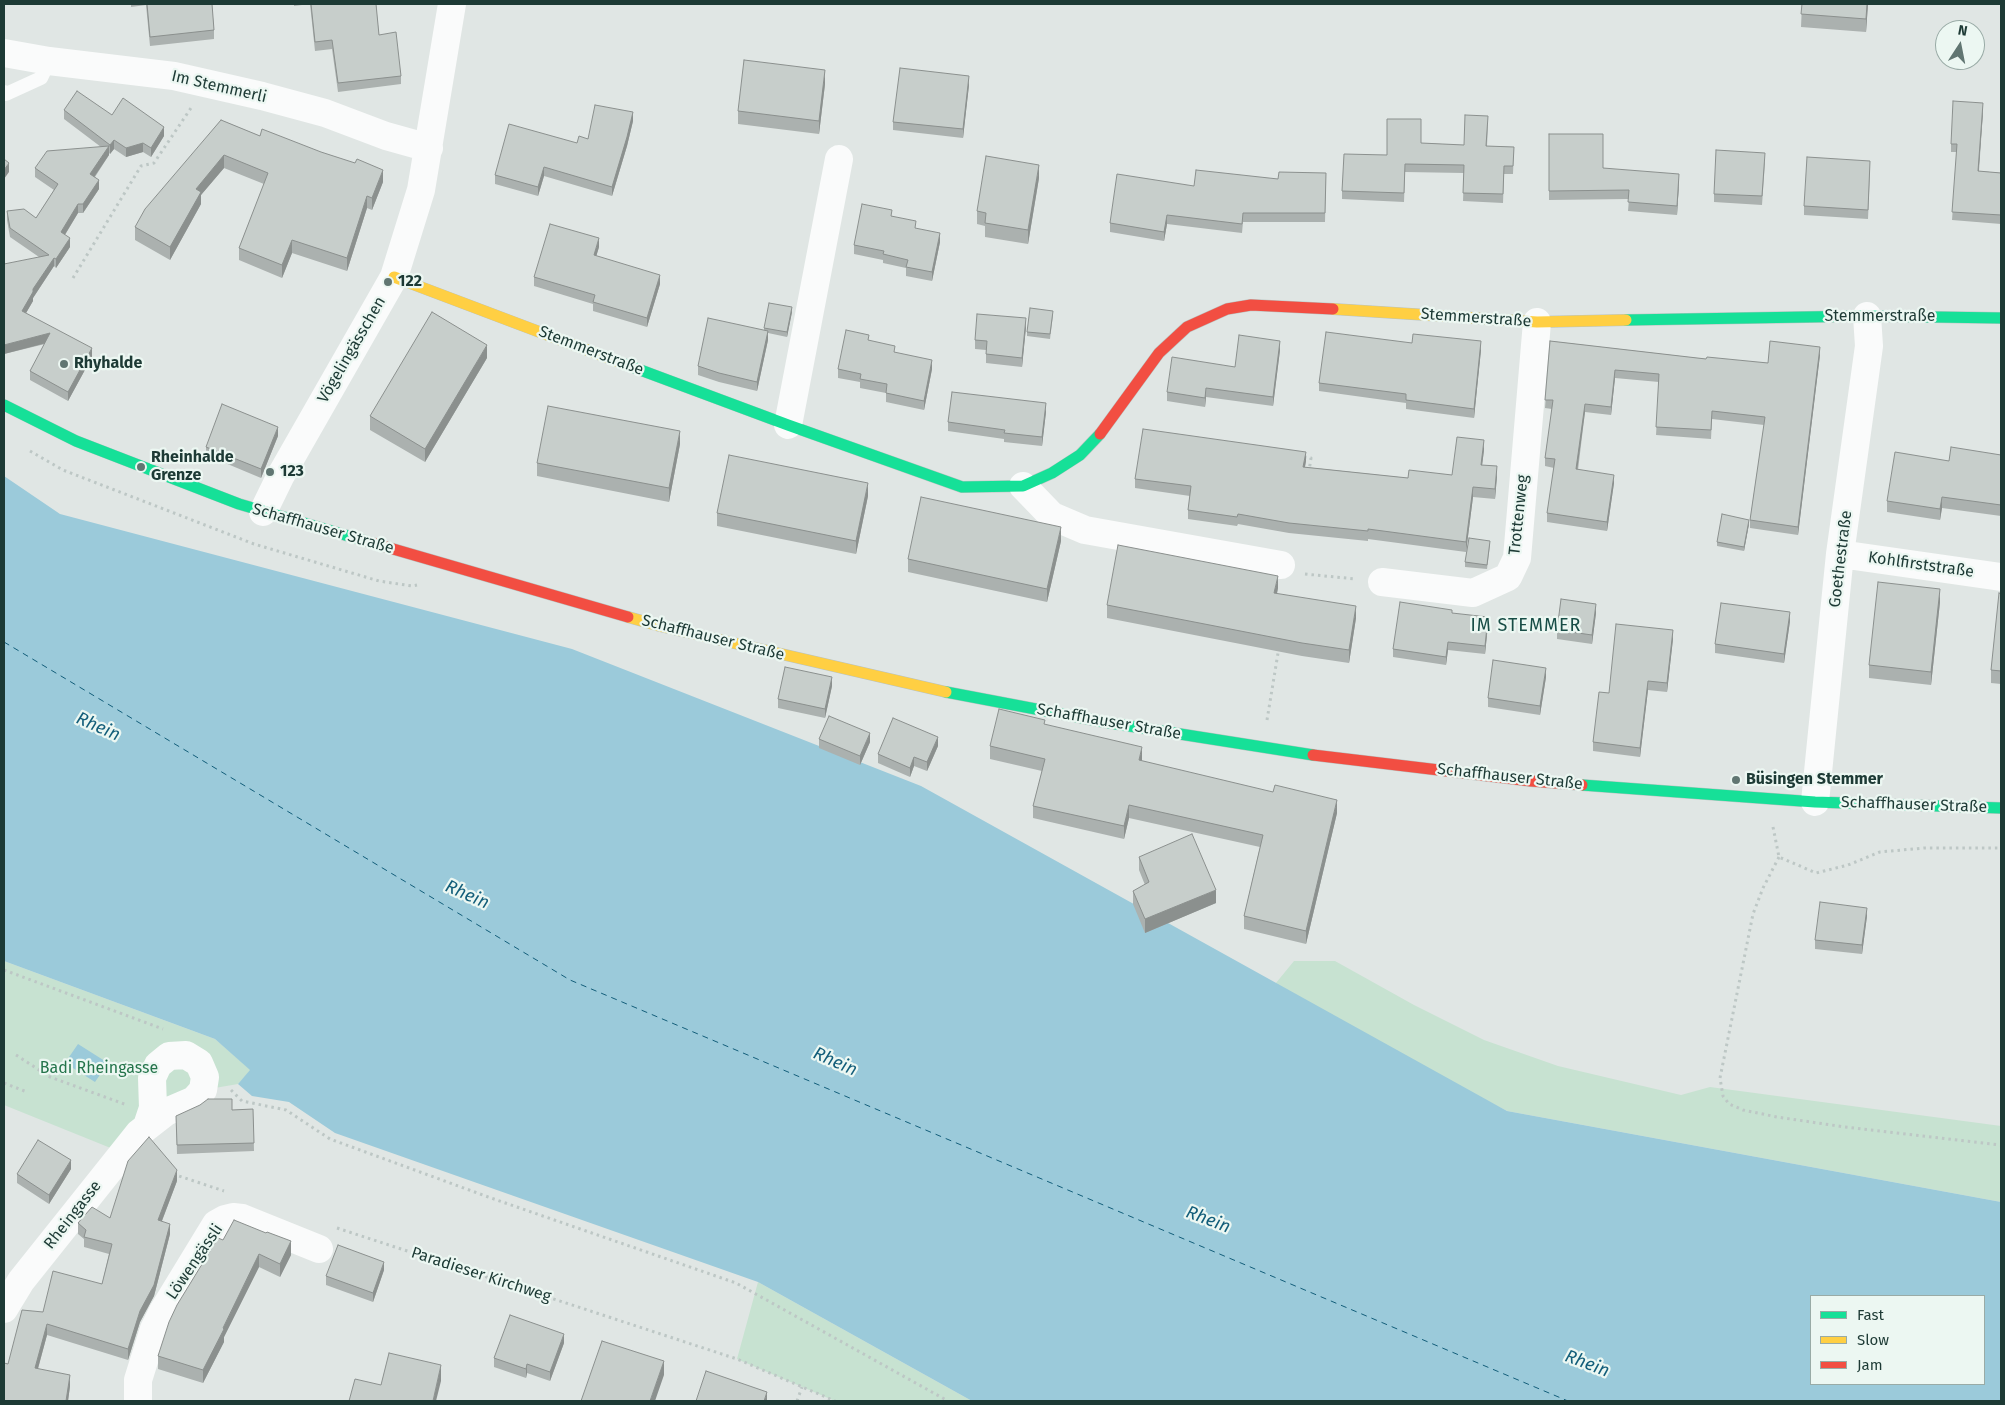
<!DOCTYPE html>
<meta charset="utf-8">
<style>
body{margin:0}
#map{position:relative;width:2005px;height:1405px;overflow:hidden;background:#e0e6e4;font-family:"Fira Sans",sans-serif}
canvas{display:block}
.frame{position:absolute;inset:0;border:5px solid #1d3a35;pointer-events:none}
.legend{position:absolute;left:1810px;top:1295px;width:175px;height:90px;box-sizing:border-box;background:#ecf7f2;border:1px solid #99aba6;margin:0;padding:6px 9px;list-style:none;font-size:15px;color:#1d3a35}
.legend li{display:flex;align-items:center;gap:10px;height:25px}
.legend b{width:25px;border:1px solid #99aba6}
.north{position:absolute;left:1935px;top:20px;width:50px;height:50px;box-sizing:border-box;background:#ecf7f2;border:1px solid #99aba6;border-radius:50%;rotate:11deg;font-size:14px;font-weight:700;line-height:20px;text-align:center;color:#1d3a35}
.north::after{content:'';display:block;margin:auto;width:18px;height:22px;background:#617672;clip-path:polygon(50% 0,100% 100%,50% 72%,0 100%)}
</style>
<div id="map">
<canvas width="2005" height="1405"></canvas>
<div class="frame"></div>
<ul class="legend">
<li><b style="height:6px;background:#16e098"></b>Fast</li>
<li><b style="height:6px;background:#ffcf43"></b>Slow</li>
<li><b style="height:6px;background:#f24e42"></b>Jam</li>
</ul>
<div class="north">N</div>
</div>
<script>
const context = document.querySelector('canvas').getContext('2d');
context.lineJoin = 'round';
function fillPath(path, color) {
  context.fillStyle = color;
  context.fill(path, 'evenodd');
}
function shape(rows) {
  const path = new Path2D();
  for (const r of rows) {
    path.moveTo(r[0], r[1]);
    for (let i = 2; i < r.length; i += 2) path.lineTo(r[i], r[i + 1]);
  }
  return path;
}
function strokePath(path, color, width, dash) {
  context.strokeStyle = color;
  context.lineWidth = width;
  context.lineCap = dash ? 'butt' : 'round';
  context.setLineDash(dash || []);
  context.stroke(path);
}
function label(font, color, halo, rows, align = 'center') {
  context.font = font + ' "Fira Sans",sans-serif';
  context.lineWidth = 4.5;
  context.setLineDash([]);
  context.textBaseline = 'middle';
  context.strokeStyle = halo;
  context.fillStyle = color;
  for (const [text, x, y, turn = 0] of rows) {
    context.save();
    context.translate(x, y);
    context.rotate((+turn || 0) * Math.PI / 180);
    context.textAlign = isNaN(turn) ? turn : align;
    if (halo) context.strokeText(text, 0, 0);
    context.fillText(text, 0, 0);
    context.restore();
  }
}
fillPath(shape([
 [4,961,215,1039,251,1070,238,1084,203,1090,123,1153,4,1105],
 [1294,961,1335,961,1414,1005,1484,1040,1558,1066,1681,1095,1710,1087,2001,1126,2001,1202,1507,1111,1271,989],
 [758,1282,972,1401,835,1401,737,1359]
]), '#c7e2d1');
fillPath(shape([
 [4,476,60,514,572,649,921,786,1507,1111,2001,1202,2001,1401,972,1401,758,1282,335,1133,289,1102,252,1096,238,1084,250,1070,215,1039,4,961],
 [1811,1296,1984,1296,1984,1384,1811,1384],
 [78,1044,108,1063,95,1082,65,1063]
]), '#9bcada');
strokePath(shape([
 [4,642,570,980,1568,1401]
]), '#135e7a', 1, [6, 5]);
const fast = shape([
 [1626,320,1867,316,2001,318],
 [619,362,788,425,962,487,1023,486,1052,473,1080,455,1100,434],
 [4,405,76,441,239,504,369,542],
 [946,692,1104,722,1313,755],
 [1582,785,1815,802,2001,808]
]);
const slow = shape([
 [394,277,619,362],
 [1333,309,1537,322,1626,320],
 [628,617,660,626,946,692]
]);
const jam = shape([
 [1100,434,1159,353,1187,327,1227,309,1251,305,1333,309],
 [369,542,628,617],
 [1313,755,1531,781,1582,785]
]);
strokePath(fast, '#b8c3c0', 12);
strokePath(slow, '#b8c3c0', 12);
strokePath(jam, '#b8c3c0', 12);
strokePath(shape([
 [73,278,141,166,154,163,191,108],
 [30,451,63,470,254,544,379,581,412,586,417,585],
 [1304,457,1311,458,1309,471],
 [1305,574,1356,579],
 [1267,720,1279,647],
 [1773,827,1779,857,1816,873,1848,865,1880,852,1924,848,2001,848],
 [1779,857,1763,888,1753,914,1720,1078,1723,1096,1729,1104,1743,1110,1777,1117,1845,1127,2001,1145],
 [4,970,163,1029],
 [16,1055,50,1077,127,1105],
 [4,1083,27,1092],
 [231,1090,242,1101,286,1110,330,1139,491,1198,736,1283,948,1401],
 [173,1174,224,1191],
 [337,1228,737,1359,835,1401],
 [797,1401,802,1387]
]), '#bdc7c5', 3, [2.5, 4]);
strokePath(shape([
 [4,92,6,94,41,78,49,61]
]), '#fafbfb', 14);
strokePath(shape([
 [4,53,49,61,174,76,262,96,325,113,386,136,429,148],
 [788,425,839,159],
 [1023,486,1052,516,1085,530,1281,565],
 [263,512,281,475,394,277,421,190,452,4],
 [1840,554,2001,577],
 [1382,582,1473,593,1508,577,1517,558,1537,322],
 [1815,802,1840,554,1869,346,1867,316],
 [4,1309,21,1281,139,1133,166,1112,194,1100,203,1090,205,1077,199,1063,186,1055,169,1056,158,1065,152,1078,153,1108,147,1126],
 [138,1401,138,1380,154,1329,163,1311,216,1224,225,1219,233,1217,242,1218,319,1249]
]), '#fafbfb', 28);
strokePath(fast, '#16e098', 11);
strokePath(slow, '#ffcf43', 11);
strokePath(jam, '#f24e42', 11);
fillPath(shape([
 [131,4,212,4,214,30,214,39,150,46,146,5,131,7],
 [294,4,376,4,379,35,401,76,401,84,338,92,332,49,315,51,310,4,294,6],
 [1802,4,1868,4,1866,32,1801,27],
 [825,84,819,134,738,124,738,111],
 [969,85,963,138,893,130,893,122],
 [64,110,112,115,164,136,151,157,143,152,126,157,114,149,110,154,109,153,109,155,95,177,99,189,83,213,78,213,65,235,70,247,56,268,54,266,33,298,33,301,26,313,92,357,68,401,30,380,30,371,45,344,4,354,39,257,10,237,7,220,7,211,36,218,54,190,35,177,35,168,101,147,64,119],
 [1983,112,1979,171,2001,173,2001,224,1952,220,1957,152,1951,152,1951,144],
 [221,120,260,136,383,182,372,210,367,208,347,271,292,253,282,278,239,260,239,248,264,184,224,168,201,195,201,204,170,260,135,240,135,227],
 [633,121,627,146,612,196,544,176,538,196,495,184,495,175],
 [1488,124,1487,146,1514,147,1513,174,1504,174,1503,203,1463,201,1464,173,1405,172,1404,202,1342,199,1342,191,1421,143,1464,145],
 [1549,134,1603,168,1679,183,1677,215,1628,211,1629,199,1549,200],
 [1765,162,1762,205,1714,202,1714,194],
 [1870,170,1868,219,1804,215,1804,206],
 [1326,173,1325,222,1243,222,1242,233,1167,224,1164,241,1110,232,1110,223,1194,186,1278,179],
 [1039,178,1028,244,985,237,985,226,977,224,977,211],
 [892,216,940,242,932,281,906,276,906,268,883,263,883,260,854,254,854,245],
 [599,247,596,256,660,284,647,327,593,311,593,304,534,286,534,277],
 [792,312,787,337,768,333,768,340,757,391,719,382,698,375,698,366,764,330,764,328],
 [1053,315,1050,339,1027,336,1027,332],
 [1026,327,1022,367,986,363,986,350,975,349,975,340],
 [869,341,932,369,924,410,886,402,886,393,860,388,860,382,838,378,838,369],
 [1550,341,1706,359,1768,363,1820,355,1798,535,1750,528,1750,520,1764,425,1712,419,1711,439,1656,435,1659,382,1615,378,1611,415,1585,412,1578,470,1614,483,1607,531,1547,522,1547,513,1554,468,1545,466,1545,458,1552,409,1545,408],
 [1412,343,1481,350,1474,418,1406,409,1406,403,1319,391,1319,383],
 [1280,350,1273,406,1206,397,1205,407,1167,401,1167,392],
 [487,358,425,462,370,430,370,416],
 [1046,412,1042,446,1004,442,1004,439,948,431,948,422],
 [278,436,261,478,206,455,206,447],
 [680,444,669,502,537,476,537,463],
 [1484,450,1482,465,1497,476,1495,499,1473,497,1466,552,1368,539,1368,541,1289,533,1238,524,1237,526,1188,519,1188,510,1190,496,1135,488,1135,479,1306,461,1305,467,1408,478,1452,475],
 [2001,455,2001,516,1942,508,1940,520,1887,512,1887,501,1949,461],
 [868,496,856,554,717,526,717,513],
 [1749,524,1744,551,1717,546,1717,542],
 [1061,541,1047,602,908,572,908,559],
 [1490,545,1487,569,1465,567,1465,562],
 [1278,588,1277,594,1356,618,1349,663,1302,656,1107,618,1107,605],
 [2001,594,2001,684,1991,683,1991,670],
 [1940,602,1931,685,1869,678,1869,665],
 [1452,613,1488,625,1485,654,1448,650,1446,665,1393,657,1393,649],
 [1596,613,1592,644,1557,639,1557,630],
 [1790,621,1784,663,1715,653,1715,644],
 [1673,639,1667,692,1648,690,1640,757,1593,751,1593,742,1609,693],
 [1546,677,1540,715,1488,707,1488,698],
 [832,686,825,718,778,708,778,699],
 [1045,725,1142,761,1337,813,1306,944,1244,929,1244,916,1260,847,1129,818,1124,839,1033,818,1033,806,1042,771,990,759,990,746],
 [819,739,870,742,860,765,819,748],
 [938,746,927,771,914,766,910,777,878,763,878,754],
 [1139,857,1216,903,1145,933,1133,904,1133,891,1145,885,1139,870],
 [1867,916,1862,954,1815,949,1815,940],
 [253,1109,254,1151,177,1154,176,1116,232,1110],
 [71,1169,49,1204,17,1183,17,1174],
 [177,1181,162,1221,170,1234,154,1296,140,1322,128,1360,47,1335,38,1369,70,1386,68,1401,4,1401,8,1364,43,1312,102,1284,109,1254,84,1247,84,1239,78,1234,78,1223,110,1218],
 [266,1233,291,1255,280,1277,259,1267,224,1337,224,1342,203,1383,158,1369,158,1356,223,1240],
 [384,1270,373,1302,326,1285,326,1276],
 [564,1343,550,1381,527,1373,526,1378,494,1367,494,1358]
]), '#abb1af');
fillPath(shape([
 [1867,4,1868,4,1866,32,1866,19],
 [825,70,825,84,819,134,819,121],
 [969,76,969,85,963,138,963,129],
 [1983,103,1983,112,1978,179,1978,171],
 [633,112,633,121,627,146,612,196,612,187],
 [164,127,164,136,151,157,151,148],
 [114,140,114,149,110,154,110,145],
 [143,143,143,152,126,157,126,148],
 [109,146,109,155,90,183,90,174],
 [224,155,224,168,201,195,201,204,170,260,170,247,196,189],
 [9,163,9,172,4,179,4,170],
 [1039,165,1039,178,1028,244,1028,230],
 [544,167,544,176,538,196,538,187],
 [383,170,383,182,372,210,372,198],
 [1679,174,1679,183,1677,215,1677,206],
 [99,180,99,189,83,213,83,204],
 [367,196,367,208,347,271,347,258],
 [78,204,78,213,61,241,61,232],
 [1167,215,1167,224,1164,241,1164,232],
 [940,233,940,242,932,281,932,272],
 [70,238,70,247,56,268,56,259],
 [599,238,599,247,594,264,594,255],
 [292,240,292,253,282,278,282,265],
 [54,258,54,266,33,298,33,301,22,320,22,311,33,289],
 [660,275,660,284,647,327,647,318],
 [792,307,792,312,787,337,787,332],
 [1026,318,1026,327,1022,367,1022,358],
 [768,331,768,340,757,391,757,382],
 [50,333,50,342,4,354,4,345],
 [1280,341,1280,350,1273,406,1273,397],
 [1481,341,1481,350,1474,418,1474,409],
 [487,345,487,358,425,462,425,449],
 [1820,347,1820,355,1798,535,1798,527],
 [92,348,92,357,68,401,68,392],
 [932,360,932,369,924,410,924,401],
 [1615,370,1615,378,1611,415,1611,407],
 [1206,388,1206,397,1205,407,1205,398],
 [1046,403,1046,412,1042,446,1042,437],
 [1585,404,1585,412,1576,478,1576,469],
 [278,427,278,436,261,478,261,469],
 [680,431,680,444,669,502,669,488],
 [1484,440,1484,450,1481,474,1481,465],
 [1306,452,1306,461,1303,476,1303,467],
 [1497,466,1497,476,1495,499,1495,489],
 [1614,475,1614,483,1607,531,1607,522],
 [868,483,868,496,856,554,856,541],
 [1473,487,1473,497,1466,552,1466,542],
 [1942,497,1942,508,1940,520,1940,509],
 [1749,520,1749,524,1744,551,1744,547],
 [1061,527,1061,541,1047,602,1047,589],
 [1278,576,1278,588,1274,606,1274,593],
 [1940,589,1940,602,1931,685,1931,672],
 [1596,604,1596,613,1592,644,1592,635],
 [1356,606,1356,618,1349,663,1349,650],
 [1790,612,1790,621,1784,663,1784,654],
 [1488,617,1488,625,1485,654,1485,646],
 [1673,630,1673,639,1667,692,1667,683],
 [1448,642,1448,650,1446,665,1446,657],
 [1546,668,1546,677,1540,715,1540,706],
 [832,677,832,686,825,718,825,709],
 [1648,681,1648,690,1640,757,1640,748],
 [870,733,870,742,860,765,860,756],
 [938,737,938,746,927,771,927,762],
 [1142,747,1142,760,1139,773,1139,760],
 [914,757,914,766,910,777,910,768],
 [1337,800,1337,813,1306,944,1306,931],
 [1129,805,1129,818,1124,839,1124,826],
 [1216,890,1216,903,1145,933,1145,919],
 [1867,908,1867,916,1862,954,1862,945],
 [71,1160,71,1169,49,1204,49,1195],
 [177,1170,177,1181,158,1231,158,1220],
 [170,1224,170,1234,154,1296,140,1322,128,1360,128,1349,140,1311],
 [291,1241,291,1255,280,1277,280,1264],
 [259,1254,259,1267,224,1337,224,1342,203,1383,203,1370],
 [384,1262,384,1270,373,1302,373,1293],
 [47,1324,47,1335,35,1379,35,1368],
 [564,1334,564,1343,550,1381,550,1372],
 [664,1361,664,1375,655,1401,650,1401],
 [527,1364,527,1373,526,1378,526,1369],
 [441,1365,441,1381,436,1401,433,1401],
 [70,1375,70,1386,68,1401,66,1401],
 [767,1392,767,1401,764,1401]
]), '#8b908e');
const building = shape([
 [147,4,212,4,214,30,150,37,147,4],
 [311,4,376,4,379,35,396,32,401,76,338,83,332,40,315,42,311,4],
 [1802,4,1867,4,1866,19,1801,14,1802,4],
 [744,60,825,70,819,121,738,111,744,60],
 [900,68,969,76,963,129,893,122,900,68],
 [77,91,112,115,123,98,164,127,151,148,143,143,126,148,114,140,110,145,64,110,77,91],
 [1953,101,1983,103,1978,171,2001,173,2001,215,1952,212,1957,144,1951,144,1953,101],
 [595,105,633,112,627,137,612,187,544,167,538,187,495,175,509,124,577,143,579,136,588,139,595,105],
 [1465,115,1488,116,1486,146,1514,147,1513,166,1504,166,1503,194,1463,193,1464,165,1405,164,1404,193,1342,191,1344,154,1387,155,1387,119,1421,119,1421,143,1464,145,1465,115],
 [221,120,260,136,262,129,321,152,355,163,357,159,383,170,372,198,367,196,347,258,292,240,282,265,239,248,268,173,224,155,196,189,201,192,170,247,135,227,145,209,221,120],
 [1549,134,1603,134,1603,168,1679,174,1677,206,1628,202,1629,190,1549,191,1549,134],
 [109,146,90,174,99,180,83,204,78,204,61,232,70,238,56,259,54,258,33,289,33,292,22,311,92,348,68,392,30,371,50,333,4,345,4,264,49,255,10,228,7,211,24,209,36,218,58,184,35,168,47,151,109,146],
 [1716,150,1765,153,1762,196,1714,194,1716,150],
 [986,156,1039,165,1028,230,985,223,986,213,977,211,986,156],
 [1807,157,1870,161,1868,210,1804,206,1807,157],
 [4,159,9,163,4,170,4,159],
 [1196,170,1278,179,1279,172,1326,173,1325,213,1243,213,1242,224,1167,215,1164,232,1110,223,1117,174,1194,186,1196,170],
 [862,204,892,210,891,216,916,221,915,228,940,233,932,272,906,267,908,260,883,254,884,251,854,245,862,204],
 [550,224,599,238,594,255,660,275,647,318,593,302,595,295,534,277,550,224],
 [769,303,792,307,787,332,764,328,769,303],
 [1030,308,1053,311,1050,334,1027,332,1030,308],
 [432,312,487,345,425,449,370,416,432,312],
 [977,314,1026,318,1022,358,986,354,987,341,975,340,977,314],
 [708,318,768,331,757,382,719,373,698,366,708,318],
 [846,330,869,335,868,340,895,346,894,352,932,360,924,401,886,393,887,384,860,379,861,374,838,369,846,330],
 [1326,332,1412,343,1413,334,1481,341,1474,409,1406,400,1406,394,1319,383,1326,332],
 [1239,335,1280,341,1273,397,1206,388,1205,398,1167,392,1172,357,1235,367,1239,335],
 [1550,341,1706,359,1707,357,1768,363,1770,341,1820,347,1798,527,1750,520,1765,417,1712,411,1711,430,1656,427,1659,374,1615,370,1611,407,1585,404,1576,469,1614,475,1607,522,1547,513,1555,459,1545,458,1553,400,1545,400,1550,341],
 [952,392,1046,403,1042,437,1004,433,1005,430,948,422,952,392],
 [222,404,278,427,261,469,206,447,222,404],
 [548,406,680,431,669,488,537,463,548,406],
 [1143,429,1306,452,1303,467,1408,478,1409,470,1452,475,1457,437,1484,440,1481,465,1497,466,1495,489,1473,487,1466,542,1368,529,1368,531,1289,523,1238,514,1237,517,1188,510,1191,486,1135,479,1143,429],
 [1951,447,2001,455,2001,505,1942,497,1940,509,1887,501,1895,452,1949,461,1951,447],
 [729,455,868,483,856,541,717,513,729,455],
 [921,497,1061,527,1047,589,908,559,921,497],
 [1722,514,1749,520,1744,547,1717,542,1722,514],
 [1469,538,1490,541,1487,565,1465,562,1469,538],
 [1118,545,1278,576,1274,593,1356,606,1349,650,1302,643,1107,605,1118,545],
 [1878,582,1940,589,1931,672,1869,665,1878,582],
 [1999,593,2001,594,2001,671,1991,670,1999,593],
 [1561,599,1596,604,1592,635,1557,630,1561,599],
 [1400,602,1452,610,1452,613,1488,617,1485,646,1448,642,1446,657,1393,649,1400,602],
 [1721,603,1790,612,1784,654,1715,644,1721,603],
 [1616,624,1673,630,1667,683,1648,681,1640,748,1593,742,1599,692,1609,693,1616,624],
 [1493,660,1546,668,1540,706,1488,698,1493,660],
 [785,667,832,677,825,709,778,699,785,667],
 [999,709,1045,720,1044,724,1142,747,1139,760,1273,792,1275,785,1337,800,1306,931,1244,916,1263,835,1129,805,1124,826,1033,806,1045,759,990,746,999,709],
 [829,716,870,733,860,756,819,739,829,716],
 [893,718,938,737,927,762,914,757,910,768,878,754,893,718],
 [1192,834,1216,890,1145,919,1133,891,1149,882,1139,857,1192,834],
 [1820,902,1867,908,1862,945,1815,940,1820,902],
 [208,1099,232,1099,232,1110,253,1109,254,1143,177,1145,176,1116,200,1105,208,1099],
 [149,1137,177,1170,158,1220,170,1224,154,1285,140,1311,128,1349,47,1324,35,1368,70,1375,66,1401,4,1401,4,1363,8,1364,22,1310,43,1312,53,1271,102,1284,112,1244,84,1237,86,1230,78,1223,92,1207,110,1218,128,1161,149,1137],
 [38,1140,71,1160,49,1195,17,1174,38,1140],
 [234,1220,266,1233,267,1232,291,1241,280,1264,259,1254,223,1328,224,1329,203,1370,158,1356,169,1322,177,1305,218,1238,223,1240,234,1220],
 [338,1245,384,1262,373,1293,326,1276,338,1245],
 [510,1315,564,1334,550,1372,527,1364,526,1369,494,1358,510,1315],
 [602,1341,664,1361,650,1401,581,1401,602,1341],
 [389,1353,441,1365,433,1401,349,1401,355,1379,381,1385,389,1353],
 [706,1371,767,1392,764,1401,696,1401,706,1371]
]);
fillPath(building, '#c7cecb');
strokePath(building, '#8b908e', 1);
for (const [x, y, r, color] of [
 [388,282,5,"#617672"],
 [64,364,5,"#617672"],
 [141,467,5,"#617672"],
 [270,472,5,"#617672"],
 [1736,780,5,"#617672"]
]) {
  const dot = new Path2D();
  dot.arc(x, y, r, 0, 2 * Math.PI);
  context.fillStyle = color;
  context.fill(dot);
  strokePath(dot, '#ecf7f2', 2);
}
label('16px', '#1d3a35', '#ecf7f2', [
 ["Im Stemmerli",219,87,13],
 ["Stemmerstraße",1880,317],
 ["Stemmerstraße",1476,318,4],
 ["Vögelingässchen",352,350,-60],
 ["Stemmerstraße",591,351,21],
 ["Trottenweg",1519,515,-84],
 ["Schaffhauser Straße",323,529,16],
 ["Goethestraße",1841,559,-83],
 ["Kohlfirststraße",1921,565,8],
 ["Schaffhauser Straße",713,638,14],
 ["Schaffhauser Straße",1109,722,10],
 ["Schaffhauser Straße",1510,777,6],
 ["Schaffhauser Straße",1914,805,2],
 ["Rheingasse",73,1215,-52],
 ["Löwengässli",195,1262,-56],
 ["Paradieser Kirchweg",481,1275,18]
]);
label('bold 16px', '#1d3a35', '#ecf7f2', [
 ["122",398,282],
 ["Rhyhalde",74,364],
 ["Rheinhalde",151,458],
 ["Grenze",151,476],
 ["123",280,472],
 ["Büsingen Stemmer",1746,780]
], 'left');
label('16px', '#24744b', '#ecf7f2', [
 ["Badi Rheingasse",99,1069]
]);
context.letterSpacing = '1px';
label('18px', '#184d46', '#ecf7f2', [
 ["IM STEMMER",1526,626]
]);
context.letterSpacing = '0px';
label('italic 18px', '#135e7a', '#ecf7f2', [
 ["Rhein",98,727,24],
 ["Rhein",467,895,24],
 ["Rhein",835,1062,24],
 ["Rhein",1208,1220,21],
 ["Rhein",1587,1364,21]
]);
</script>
